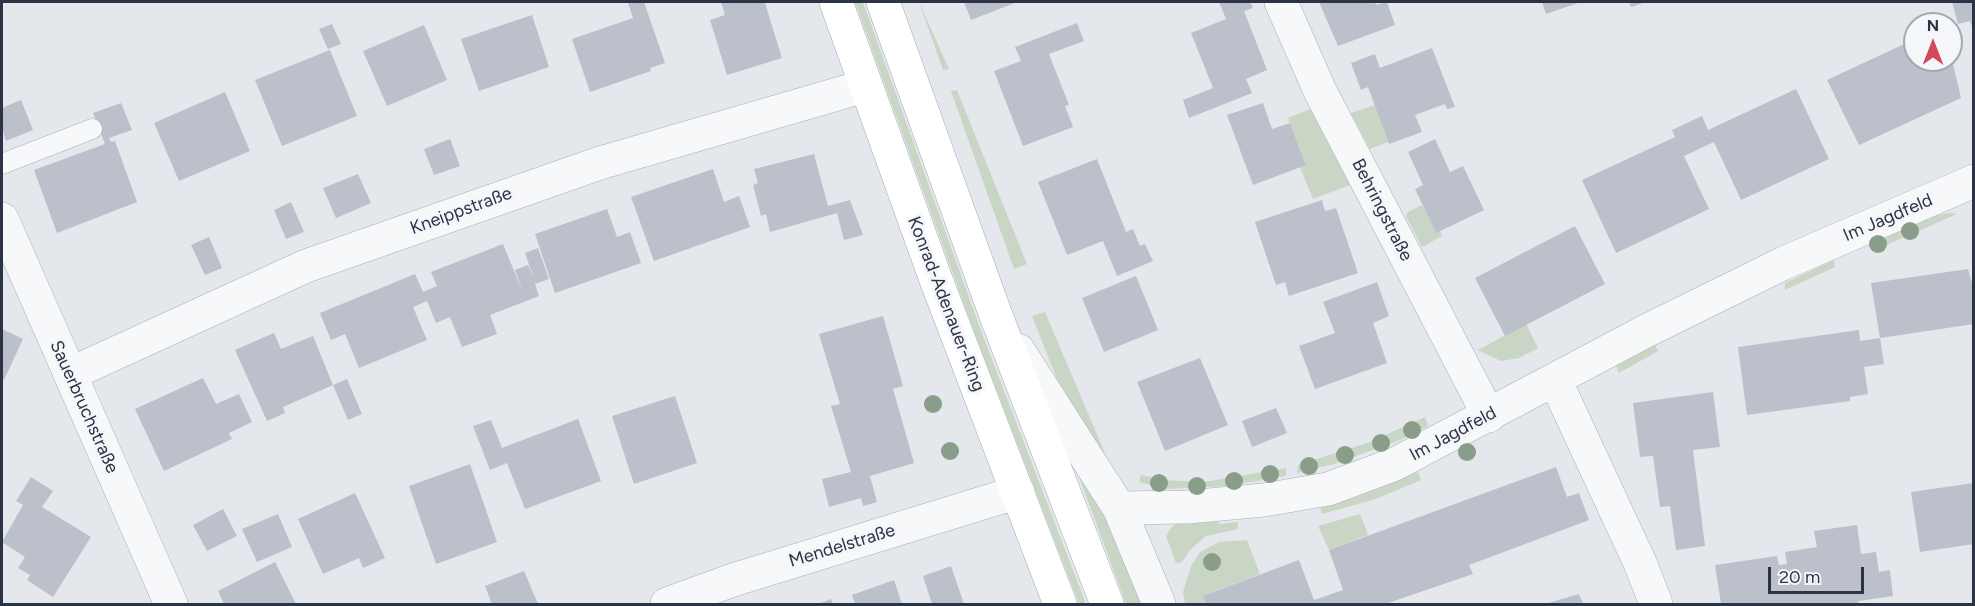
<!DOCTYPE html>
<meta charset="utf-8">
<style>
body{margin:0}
#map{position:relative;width:1975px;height:606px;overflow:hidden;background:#e4e7ec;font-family:Figtree,sans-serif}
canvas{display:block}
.frame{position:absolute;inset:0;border:3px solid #2b3445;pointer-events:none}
.north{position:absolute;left:1903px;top:12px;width:60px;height:60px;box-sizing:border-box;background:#f4f6f9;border:2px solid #a4a8b1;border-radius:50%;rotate:0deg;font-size:16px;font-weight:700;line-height:24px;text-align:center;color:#2b3445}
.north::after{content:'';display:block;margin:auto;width:21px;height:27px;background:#d1495b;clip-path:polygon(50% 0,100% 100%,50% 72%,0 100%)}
.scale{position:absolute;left:1768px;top:567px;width:96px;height:27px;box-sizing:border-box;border:3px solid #2b3445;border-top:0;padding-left:8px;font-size:18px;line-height:21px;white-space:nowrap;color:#2b3445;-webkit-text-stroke:4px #f4f6f9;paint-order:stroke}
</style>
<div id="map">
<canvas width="1975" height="606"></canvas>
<div class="frame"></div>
<div class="north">N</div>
<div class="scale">20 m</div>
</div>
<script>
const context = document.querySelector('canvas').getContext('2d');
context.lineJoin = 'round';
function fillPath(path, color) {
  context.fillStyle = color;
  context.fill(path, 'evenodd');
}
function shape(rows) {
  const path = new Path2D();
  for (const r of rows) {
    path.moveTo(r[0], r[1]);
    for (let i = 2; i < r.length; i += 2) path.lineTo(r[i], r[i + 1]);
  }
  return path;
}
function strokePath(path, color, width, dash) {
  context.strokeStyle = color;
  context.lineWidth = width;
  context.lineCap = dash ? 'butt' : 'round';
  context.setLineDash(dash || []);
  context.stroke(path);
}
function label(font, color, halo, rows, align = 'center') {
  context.font = font + ' Figtree,sans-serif';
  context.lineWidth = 6;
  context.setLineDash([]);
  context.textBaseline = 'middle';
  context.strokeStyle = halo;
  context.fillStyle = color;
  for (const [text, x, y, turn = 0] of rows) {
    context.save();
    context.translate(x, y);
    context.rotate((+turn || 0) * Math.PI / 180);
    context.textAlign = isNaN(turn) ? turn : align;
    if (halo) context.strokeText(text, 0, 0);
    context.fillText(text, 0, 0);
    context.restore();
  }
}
fillPath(shape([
 [855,2,863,2,980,328,1086,604,1079,604,973,329],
 [919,2,949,69,943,70],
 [957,90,1027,264,1014,269,951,91],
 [1375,105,1388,142,1370,149,1351,113],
 [1310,109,1350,185,1313,199,1300,167,1306,164,1288,118],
 [1422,205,1436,232,1440,231,1442,236,1422,247,1406,216,1408,212],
 [1949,213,1957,214,1875,250,1872,243,1934,216],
 [1834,260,1835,267,1785,290,1785,283],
 [1045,312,1107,458,1064,397,1032,316],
 [1526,324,1538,348,1519,358,1501,361,1478,350],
 [1655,345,1658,351,1619,373,1616,366],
 [1425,417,1428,426,1400,440,1334,464,1297,473,1298,465,1370,442],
 [1286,468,1286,476,1226,486,1167,489,1139,482,1141,475,1163,480,1204,482],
 [1418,472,1421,480,1373,500,1322,514,1320,507,1354,498],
 [1085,476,1126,558,1143,604,1126,604,1079,477],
 [1360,514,1368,535,1329,550,1318,526],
 [1218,517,1219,524,1238,522,1238,529,1206,536,1191,549,1182,562,1176,563,1166,536,1171,528,1176,523],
 [1247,540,1260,574,1203,596,1206,604,1185,604,1183,592,1191,566,1200,552,1219,542]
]), '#c9d6c5');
fillPath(shape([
 [632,2,644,2,665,63,650,68,651,71,590,92,572,39,633,18,628,3],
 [721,2,765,3,782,58,727,75,710,20,725,15],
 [964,2,1017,2,971,20],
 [1219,2,1250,2,1253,8,1244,11,1267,70,1246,79,1252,93,1189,118,1183,100,1213,88,1191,33,1226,19],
 [1319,2,1375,2,1376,5,1387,2,1395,25,1338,46],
 [1542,2,1581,2,1546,14],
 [1629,2,1646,2,1631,7],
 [1952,2,1974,2,1974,32,1970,21,1958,24],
 [532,15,549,67,479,91,461,39],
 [1077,23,1084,41,1049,54,1069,105,1065,106,1073,127,1023,146,994,71,1021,61,1015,47],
 [332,24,341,44,328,49,319,29],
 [424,25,447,80,387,106,363,51],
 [1915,39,1915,60,1952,60,1961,98,1859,145,1827,80],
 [1432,48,1455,107,1447,109,1445,104,1415,115,1422,132,1389,144,1368,87,1361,90,1351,63,1375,54,1380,68],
 [330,50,357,116,282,146,255,80],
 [1796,89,1829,159,1741,200,1714,142,1684,156,1709,209,1616,253,1582,180,1675,137,1672,130,1702,116,1708,130],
 [225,92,250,151,179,181,154,123],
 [21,100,33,130,6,141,2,128,2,108],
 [121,103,132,130,109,138,111,142,115,141,137,202,57,233,34,170,105,144,93,113],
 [1263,103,1272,129,1290,123,1306,165,1253,185,1227,115],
 [450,139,460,166,434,175,424,149],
 [1435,139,1450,172,1463,166,1484,210,1436,233,1415,189,1423,185,1408,152],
 [814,154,828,206,850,200,863,235,844,240,837,213,770,232,766,214,761,216,753,185,758,183,754,169],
 [1097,159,1126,232,1133,229,1140,246,1145,244,1153,261,1117,276,1103,241,1067,255,1038,182],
 [713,169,724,202,739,196,750,227,654,261,631,197],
 [358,174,371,203,336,218,323,188],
 [1322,200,1325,211,1336,208,1358,273,1289,296,1285,282,1276,285,1255,222],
 [291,202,304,232,286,239,274,210],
 [607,209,617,237,630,232,641,263,555,293,535,234],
 [1575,226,1605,284,1505,336,1475,278],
 [209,237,222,268,205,275,191,245],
 [503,244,523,293,515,270,528,265,534,279,525,253,538,248,549,279,535,284,539,296,490,315,497,334,462,347,450,317,436,323,427,301,413,307,427,340,359,368,345,334,331,340,320,313,415,274,423,292,437,286,431,272],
 [1968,269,1974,291,1974,324,1880,338,1871,283],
 [1136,276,1158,330,1104,352,1082,298],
 [1377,282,1389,316,1373,323,1387,363,1315,389,1299,346,1335,333,1323,302],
 [883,316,903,386,893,389,914,463,870,476,877,502,863,506,861,498,829,507,822,479,851,472,831,406,840,404,819,334],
 [2,329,23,339,4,380,2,379],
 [1859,330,1860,341,1880,338,1884,364,1864,367,1868,394,1850,397,1850,401,1747,415,1738,347],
 [274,333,281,349,313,336,333,385,347,379,362,414,348,420,333,385,283,407,285,413,267,421,235,350],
 [1200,358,1228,425,1165,451,1137,382],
 [203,378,216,404,239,394,252,422,229,433,232,439,164,471,135,409],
 [1713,392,1720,447,1693,450,1705,546,1676,550,1670,506,1660,507,1653,456,1640,457,1633,403],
 [675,396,697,463,634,484,612,416],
 [1276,408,1287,433,1252,447,1242,421],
 [578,419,601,481,525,509,507,463,490,470,473,426,491,420,502,448],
 [470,464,497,542,436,564,409,486],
 [1556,467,1567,497,1579,493,1589,520,1469,565,1473,574,1385,604,1206,604,1203,596,1299,560,1314,600,1343,590,1329,550],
 [31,477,53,491,42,507,91,537,53,597,27,580,30,575,18,568,25,557,2,542,23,505,16,501],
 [1974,483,1974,544,1920,552,1911,492],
 [355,493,385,558,363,568,359,558,323,574,298,519],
 [223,509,237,536,207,551,193,525],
 [278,514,292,547,257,562,242,529],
 [1857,525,1861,554,1876,552,1879,572,1890,570,1893,596,1858,601,1859,604,1721,604,1715,565,1777,556,1779,565,1787,564,1785,552,1817,547,1814,531],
 [275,562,296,604,224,604,218,591],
 [951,566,964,604,932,604,923,576],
 [524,571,538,604,492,604,485,586],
 [894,580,902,604,855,604,852,595],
 [1579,594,1583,604,1545,604],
 [831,599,833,604,818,604]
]), '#bbc0ca');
const service = shape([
 [2,164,92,129]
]);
const minor = shape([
 [1281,2,1320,91,1489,416],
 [2,219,171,604],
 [1018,350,1119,508,1159,604],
 [70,374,306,266,600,163,865,86],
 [1555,380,1641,565,1656,604],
 [1119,508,1188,507,1264,500,1328,489,1395,464,1646,331,1784,263,1974,181],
 [667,604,733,580,1018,492]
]);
const primary = shape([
 [836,2,935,277,1060,604],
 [883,2,995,313,1107,604]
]);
strokePath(service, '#a9aeb7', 21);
strokePath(minor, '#a9aeb7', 34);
strokePath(primary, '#a3abb8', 34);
strokePath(service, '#f7f8fa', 20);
strokePath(minor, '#f7f8fa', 33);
strokePath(primary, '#fff', 33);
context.fillStyle = '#899d89';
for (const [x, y] of [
 [1910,231],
 [1878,244],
 [933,404],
 [1412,430],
 [1381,443],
 [950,451],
 [1467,452],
 [1345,455],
 [1309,466],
 [1270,474],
 [1234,481],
 [1159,483],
 [1197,486],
 [1212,562]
]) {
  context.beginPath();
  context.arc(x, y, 9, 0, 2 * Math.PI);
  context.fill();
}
label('18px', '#2b3445', '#f4f6f9', [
 ["Behringstraße",1382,210,63],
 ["Kneippstraße",461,211,-20],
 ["Im Jagdfeld",1888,218,-23],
 ["Konrad-Adenauer-Ring",946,304,69],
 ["Sauerbruchstraße",84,407,66],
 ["Im Jagdfeld",1453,434,-28],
 ["Mendelstraße",842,546,-17]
]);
</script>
